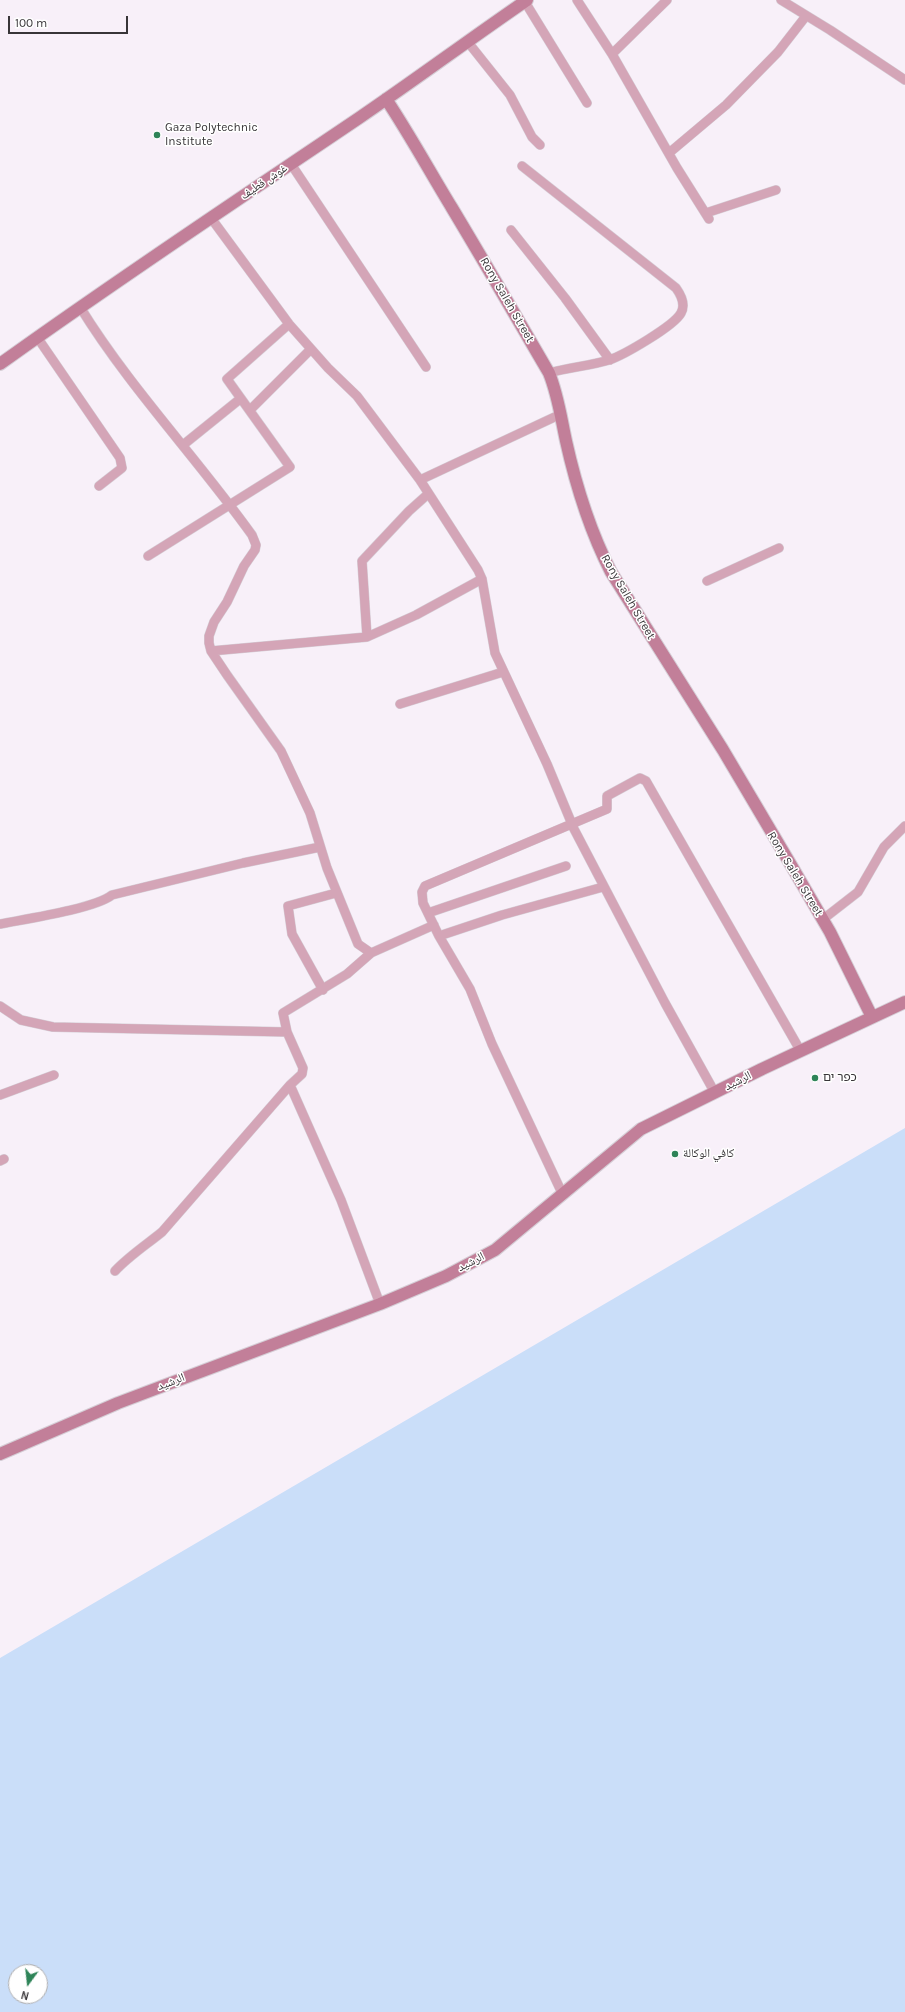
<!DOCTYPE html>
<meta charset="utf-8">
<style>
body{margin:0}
#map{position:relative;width:905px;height:2012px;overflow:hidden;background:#f8f0f9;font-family:Karla,sans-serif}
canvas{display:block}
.north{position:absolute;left:8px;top:1964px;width:40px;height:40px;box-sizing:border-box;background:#fff;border:1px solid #afaeaf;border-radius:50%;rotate:195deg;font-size:11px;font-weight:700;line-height:16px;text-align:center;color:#383538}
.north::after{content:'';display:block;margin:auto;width:14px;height:18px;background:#2e8458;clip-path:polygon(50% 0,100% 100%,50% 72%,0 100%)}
.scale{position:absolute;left:8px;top:16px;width:120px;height:18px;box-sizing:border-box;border:2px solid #383538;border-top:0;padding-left:5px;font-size:12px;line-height:14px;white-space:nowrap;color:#383538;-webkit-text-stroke:3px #fff;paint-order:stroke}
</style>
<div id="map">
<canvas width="905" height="2012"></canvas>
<div class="north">N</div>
<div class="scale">100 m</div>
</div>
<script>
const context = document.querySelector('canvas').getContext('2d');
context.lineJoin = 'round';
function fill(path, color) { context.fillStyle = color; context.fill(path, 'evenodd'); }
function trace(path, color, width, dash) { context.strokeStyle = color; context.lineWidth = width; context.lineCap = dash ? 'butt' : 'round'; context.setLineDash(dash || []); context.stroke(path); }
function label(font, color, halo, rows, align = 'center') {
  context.font = font + ' Karla,"Noto Naskh Arabic","Noto Sans Hebrew",sans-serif'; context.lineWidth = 3; context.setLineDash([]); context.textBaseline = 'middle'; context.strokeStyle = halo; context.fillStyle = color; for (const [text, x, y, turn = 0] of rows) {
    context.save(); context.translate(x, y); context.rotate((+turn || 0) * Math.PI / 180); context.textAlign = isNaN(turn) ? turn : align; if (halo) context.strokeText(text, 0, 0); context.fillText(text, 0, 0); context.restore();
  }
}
const water = new Path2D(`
 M905,1128V2012H0V1658ZM16,1972H40V1996H16Z`);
const street = new Path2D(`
 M577,0L612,54L677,168L709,219
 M781,0L830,30L905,80
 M525,2L587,103
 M467,41L510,95L532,137L540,145
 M612,54L667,0
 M669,153L726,105L778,52L806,16
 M291,164L426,367
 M522,166L676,288C681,295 686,304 681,313C674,326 624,355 609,360C590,366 569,367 549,373
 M706,213L776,190
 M211,218L289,324L328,368L357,396L420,480L478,570L482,579L495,653L547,764L574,829L665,1003L715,1093
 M511,230L565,298L610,360
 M80,307C130,388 197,458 252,535L256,545L255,550L244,566L227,602L214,622L209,636V643L211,651L227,675L281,751L310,813L327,868L358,944L371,953
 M37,337L120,458L122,468L99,486
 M250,410L311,349
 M183,445L240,399
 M420,480L561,414
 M148,556L290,467L227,379L289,324
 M707,581L779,548
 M367,637L362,561L409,511L428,494
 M211,651L367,637L416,615L482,579
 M400,704L503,672
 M428,913L566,866
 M822,920L858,892L884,847L905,826
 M0,924C25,919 94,909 112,895L243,863L320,847
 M439,936L502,915L603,887
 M323,990L292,934L288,906L336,893
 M0,1006L21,1020L53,1027L287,1032
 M290,1085L341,1200L380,1304
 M0,1095L54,1075
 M0,1161L4,1159
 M562,1193L492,1044L470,989L439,936L423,903L422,892L425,886L607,809V796L640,778L646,781L800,1050
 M115,1271C129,1256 146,1245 162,1232L290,1085L302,1074L303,1068L287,1032L283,1013L347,974L371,953L434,925`);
const secondary = new Path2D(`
 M386,99C410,135 430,172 452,208C485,263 517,318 549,373C558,395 561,418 566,441C576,486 590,531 611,572L723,750L791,865L830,932L872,1017
 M0,364C118,279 239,199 359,118C415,80 470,39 527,0
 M0,1454L118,1403L380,1304L446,1276L495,1250L641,1129L762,1069L905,1002`);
const markers = [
 [157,135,4,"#2e8458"],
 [815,1078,4,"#2e8458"],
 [675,1154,4,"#2e8458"]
];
const poiNames = [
 ["Gaza Polytechnic",165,128],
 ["Institute",165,142],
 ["כפר ים",823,1078],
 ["كافي الوكالة",683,1154]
];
const streetNames = [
 ["غوش قطيف",264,182,-34],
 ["Rony Saleh Street",507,300,60],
 ["Rony Saleh Street",628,597,60],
 ["Rony Saleh Street",795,874,59],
 ["الرشيد",738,1081,-27],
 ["الرشيد",471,1262,-27],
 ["الرشيد",171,1382,-21]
];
fill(water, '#cadef9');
trace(street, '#d5ced6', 10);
trace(secondary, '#d5ced6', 14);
trace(street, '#d4a5b7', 9);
trace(secondary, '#c27f99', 12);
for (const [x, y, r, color] of markers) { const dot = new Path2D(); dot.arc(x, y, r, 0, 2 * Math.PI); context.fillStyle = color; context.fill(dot); trace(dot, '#fff', 1.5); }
label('12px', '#383538', '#fff', poiNames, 'left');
label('12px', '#383538', '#fff', streetNames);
</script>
